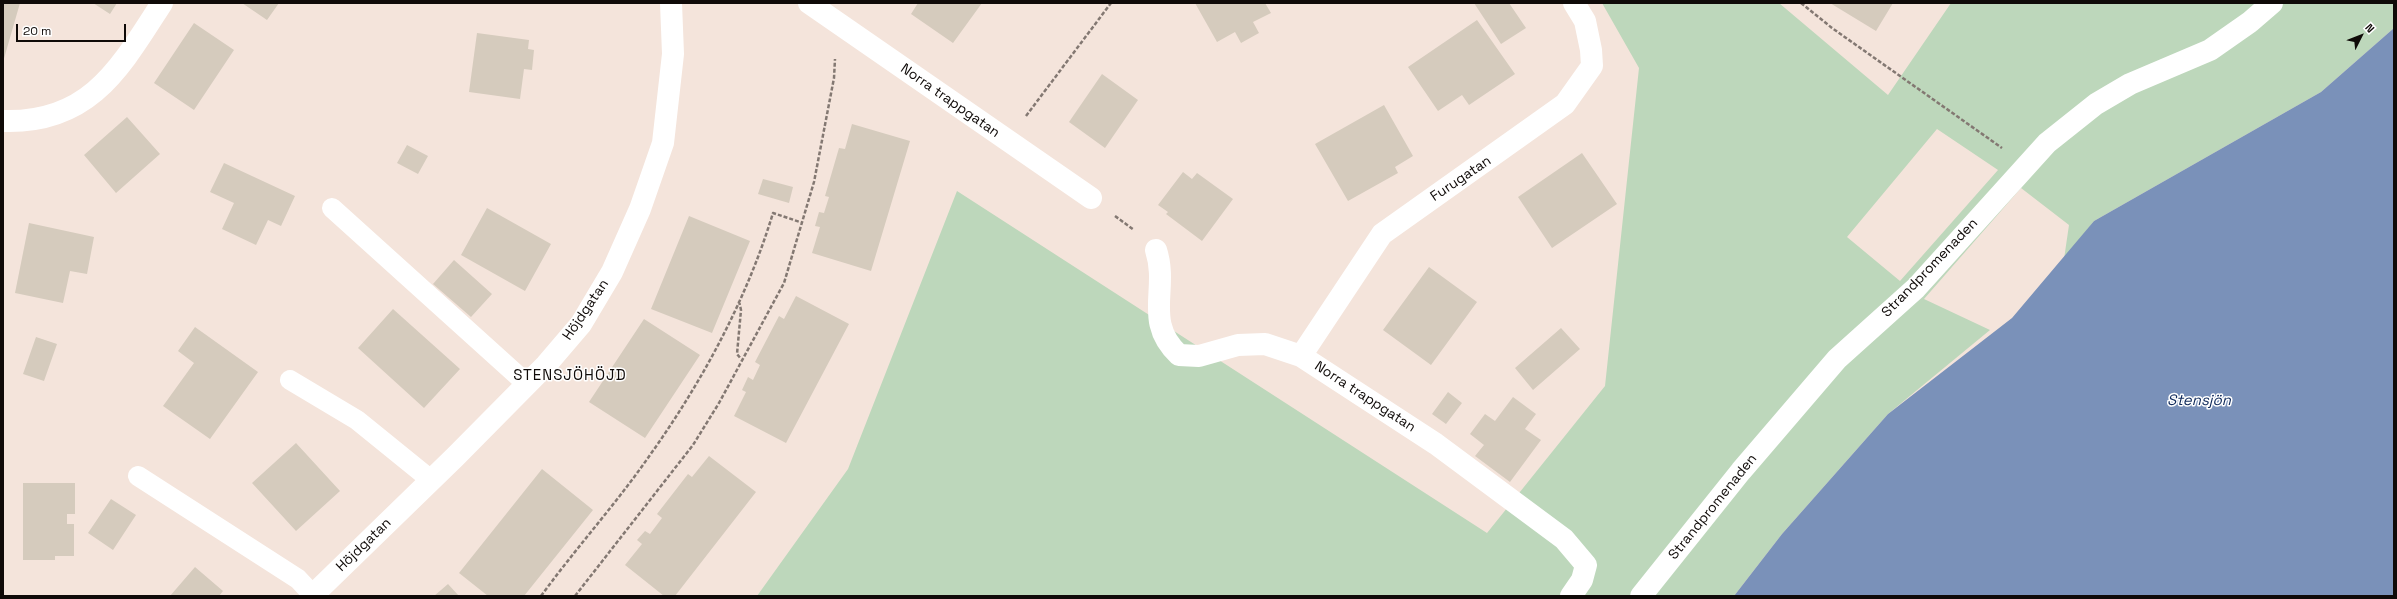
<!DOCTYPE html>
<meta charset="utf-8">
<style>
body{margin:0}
#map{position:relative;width:2397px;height:599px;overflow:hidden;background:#f4e4db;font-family:"Space Grotesk",sans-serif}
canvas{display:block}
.frame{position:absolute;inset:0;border:4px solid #0f0a08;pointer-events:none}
.north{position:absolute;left:2341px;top:16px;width:40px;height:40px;-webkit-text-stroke:3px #fff;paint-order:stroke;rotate:48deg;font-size:11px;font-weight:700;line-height:16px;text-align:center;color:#0f0a08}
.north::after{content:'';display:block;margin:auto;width:14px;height:18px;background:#0f0a08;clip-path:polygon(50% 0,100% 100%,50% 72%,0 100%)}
.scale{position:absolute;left:16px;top:24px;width:110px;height:18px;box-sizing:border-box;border:2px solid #0f0a08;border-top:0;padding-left:5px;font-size:12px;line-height:14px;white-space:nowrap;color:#0f0a08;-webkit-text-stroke:3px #fff;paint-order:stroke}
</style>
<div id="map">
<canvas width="2397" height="599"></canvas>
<div class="frame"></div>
<div class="north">N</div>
<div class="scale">20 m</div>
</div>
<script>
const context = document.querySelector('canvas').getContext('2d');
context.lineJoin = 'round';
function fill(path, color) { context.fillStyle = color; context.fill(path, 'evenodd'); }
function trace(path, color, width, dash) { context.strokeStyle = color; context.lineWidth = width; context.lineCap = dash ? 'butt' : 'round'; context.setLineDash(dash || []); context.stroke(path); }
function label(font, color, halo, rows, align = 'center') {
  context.font = font + ' "Space Grotesk",sans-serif'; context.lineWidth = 3; context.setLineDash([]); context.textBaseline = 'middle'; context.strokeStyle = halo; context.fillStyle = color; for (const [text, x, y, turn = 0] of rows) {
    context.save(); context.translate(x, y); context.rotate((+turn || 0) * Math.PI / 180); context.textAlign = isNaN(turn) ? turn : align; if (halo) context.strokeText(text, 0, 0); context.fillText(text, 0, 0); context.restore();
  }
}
const green = new Path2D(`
 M1602,3H1779L1888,95L1951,3H2394V28L2321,92L2094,221L2064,259L2069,225L2021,188L1924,299L1990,330L1888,414L1782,534L1734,596H757L848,469L957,191L1487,533L1605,386L1639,68ZM1937,129L1998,170L1900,281L1847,237Z`);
const water = new Path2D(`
 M2394,28V596H1734L1782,534L1888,414L2012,318L2094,221L2321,92Z`);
const building = new Path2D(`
 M3,3H20L3,62Z
 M93,3H117L110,14Z
 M242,3H279L267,20Z
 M918,3H982L953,43L911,14Z
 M1195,3H1265L1271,13L1253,22L1259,33L1241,43L1235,32L1217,42Z
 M1474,3H1509L1526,28L1501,44Z
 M1830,3H1893L1876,31Z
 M1477,20L1515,74L1469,105L1462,95L1438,111L1408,67Z
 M194,23L234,50L194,110L154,83Z
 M477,33L529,40L528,49L534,50L532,70L524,69L520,99L469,92Z
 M1102,74L1138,100L1105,148L1069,122Z
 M1384,105L1413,156L1395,167L1398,173L1348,201L1315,144Z
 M127,117L160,154L116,193L84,155Z
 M852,124L910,141L871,271L812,253L820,227L815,226L819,212L824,213L829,197L825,196L839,148L845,149Z
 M407,145L428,156L418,174L397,163Z
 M1582,153L1617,204L1552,248L1518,197Z
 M224,163L295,196L281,226L268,220L256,245L222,229L234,203L210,192Z
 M1183,172L1192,179L1197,173L1233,199L1202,241L1166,214L1168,212L1158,205Z
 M763,179L793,187L789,203L758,194Z
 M487,208L551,244L525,291L461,255Z
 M689,216L750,241L712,333L651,309Z
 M29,223L94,237L87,274L70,271L63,303L15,293Z
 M454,260L492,294L471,317L433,284Z
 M1429,267L1477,302L1431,365L1383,330Z
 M796,296L849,324L786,443L734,416L746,392L742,390L748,377L753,380L760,365L755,362L779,316L784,319Z
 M393,309L460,369L424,408L358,348Z
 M644,319L700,355L645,438L589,402Z
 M195,327L258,372L210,439L163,406L194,363L178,351Z
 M1561,328L1580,349L1533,390L1515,368Z
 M36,337L57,344L44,381L23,374Z
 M1448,392L1462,403L1446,424L1432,414Z
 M1513,397L1536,414L1525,429L1541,440L1510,482L1475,456L1484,445L1470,434L1485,414L1495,421Z
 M296,443L340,491L296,531L252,483Z
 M709,456L756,492L675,596H664L625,565L642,544L637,540L645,531L650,534L662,518L657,514L688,474L692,477Z
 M542,469L593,510L524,596H488L459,573Z
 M23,483H75V514H67V524H74V556H55V560H23Z
 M111,499L136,515L113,550L88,533Z
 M195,567L223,591L219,596H170Z
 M448,584L459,596H434Z`);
const path = new Path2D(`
 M1801,3L1832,28L2002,148
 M1026,116L1111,3
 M1115,216L1134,230
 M739,301L741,310L737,354L741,359
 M541,596C576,548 616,504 650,455C702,382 747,299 773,213L803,223
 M575,596L693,445L719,403L784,283L814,182L834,78L835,59`);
const service = new Path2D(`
 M332,208L527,384
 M290,380L357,420L431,480
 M138,476L298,579L313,595`);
const minor = new Path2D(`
 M809,3L1091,198
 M3,121C90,124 120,68 162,3
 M1156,250C1169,290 1143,321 1179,355L1199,356L1238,345L1265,344L1301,356L1436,444L1564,539L1586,565L1582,580L1571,596
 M1301,356L1382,234L1565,104L1592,66L1591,50L1585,21L1574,3
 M312,596L455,457L546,365L581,324L612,272L640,209L663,143L673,54L671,3
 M1641,596L1741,471L1837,359L1916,288L2047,143L2096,104L2130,84L2210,50L2250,22L2272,3`);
const streetNames = [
 ["Norra trappgatan",950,101,35],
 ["Furugatan",1461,179,-34],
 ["Strandpromenaden",1930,268,-46],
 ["Höjdgatan",586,310,-56],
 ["Norra trappgatan",1365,397,33],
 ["Strandpromenaden",1713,507,-51],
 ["Höjdgatan",364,545,-44]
];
const neighbourhoodNames = [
 ["STENSJÖHÖJD",570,376]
];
const waterNames = [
 ["Stensjön",2199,401]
];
fill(green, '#bdd7bb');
fill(water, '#7a91b9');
fill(building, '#d5cbbd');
trace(path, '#837872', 2.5, [4, 2]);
trace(service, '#fff', 20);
trace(minor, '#fff', 22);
label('14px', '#0f0a08', '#fff', streetNames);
context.letterSpacing = '1px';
label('15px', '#0f0a08', '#fff', neighbourhoodNames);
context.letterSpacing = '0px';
label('italic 15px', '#0d285a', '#fff', waterNames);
</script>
